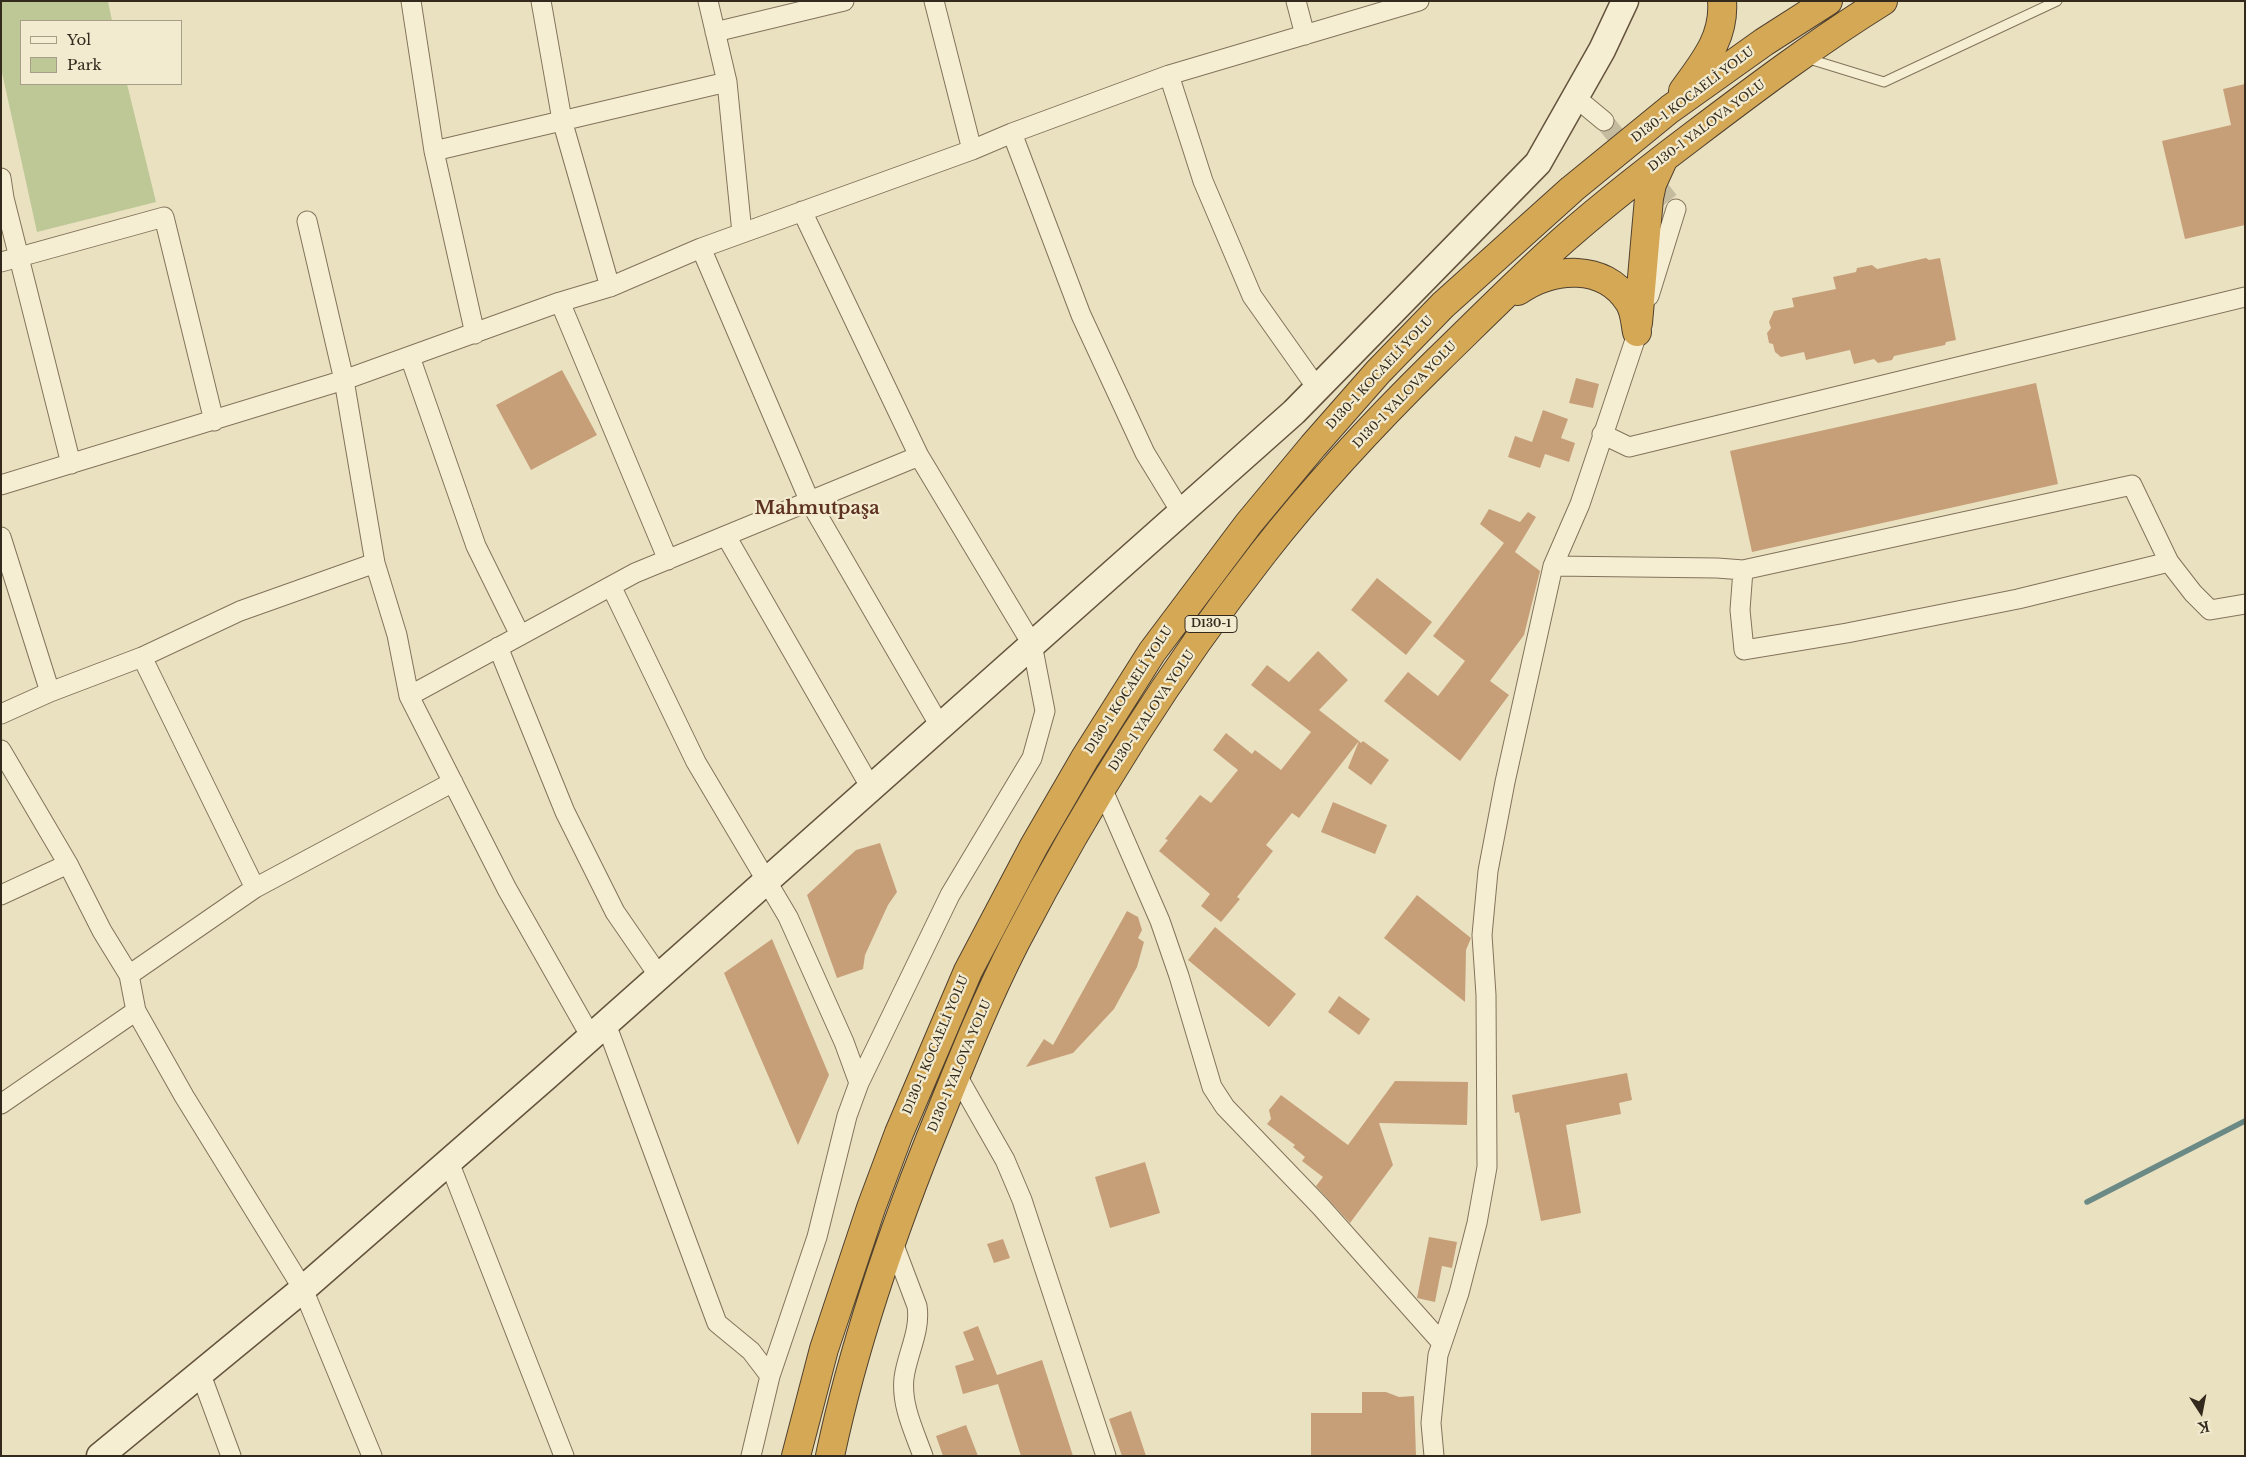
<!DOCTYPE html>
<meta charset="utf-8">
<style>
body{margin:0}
#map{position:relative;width:2246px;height:1457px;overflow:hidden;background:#eae1c1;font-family:"Libre Baskerville",serif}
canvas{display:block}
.frame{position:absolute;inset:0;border:2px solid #332a1d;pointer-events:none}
.legend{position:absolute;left:20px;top:20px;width:162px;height:65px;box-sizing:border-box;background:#f2ebd0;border:1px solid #a69e88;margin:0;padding:6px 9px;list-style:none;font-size:15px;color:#332a1d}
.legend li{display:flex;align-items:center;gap:10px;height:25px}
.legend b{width:25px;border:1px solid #a69e88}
.north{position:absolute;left:2176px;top:1387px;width:50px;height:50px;-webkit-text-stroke:4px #f2ebd0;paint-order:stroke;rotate:169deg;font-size:14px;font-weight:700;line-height:20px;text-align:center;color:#332a1d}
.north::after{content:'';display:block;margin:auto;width:18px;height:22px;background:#332a1d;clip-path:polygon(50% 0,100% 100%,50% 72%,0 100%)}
</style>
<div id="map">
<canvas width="2246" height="1457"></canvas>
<div class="frame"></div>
<ul class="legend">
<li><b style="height:6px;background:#f6eed3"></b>Yol</li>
<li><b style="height:14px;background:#bec796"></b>Park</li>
</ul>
<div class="north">K</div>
</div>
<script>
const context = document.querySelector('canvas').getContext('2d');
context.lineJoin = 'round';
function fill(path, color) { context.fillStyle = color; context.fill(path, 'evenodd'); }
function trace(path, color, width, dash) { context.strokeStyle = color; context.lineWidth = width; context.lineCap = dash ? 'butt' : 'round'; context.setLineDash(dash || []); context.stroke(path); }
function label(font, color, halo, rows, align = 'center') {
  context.font = font + ' "Libre Baskerville",serif'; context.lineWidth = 4.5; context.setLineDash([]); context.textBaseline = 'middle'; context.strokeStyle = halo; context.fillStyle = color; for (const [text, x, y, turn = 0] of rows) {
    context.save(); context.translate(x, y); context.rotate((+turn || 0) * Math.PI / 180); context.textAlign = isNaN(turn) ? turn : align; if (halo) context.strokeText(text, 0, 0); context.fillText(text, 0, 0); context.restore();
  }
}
const green = new Path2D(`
 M1,1H108L112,21H21V84H127L156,202L37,232L1,68Z`);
const stream = new Path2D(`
 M2087,1202L2245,1121`);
const building = new Path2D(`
 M2245,84V225L2185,239L2162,141L2231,125L2223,89Z
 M1926,258L1929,260L1940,258L1956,340L1946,342L1945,345L1894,356L1892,360L1878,363L1874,359L1854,364L1850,350L1806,360L1804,352L1781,357L1775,352L1773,344L1769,343L1767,333L1771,328L1769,322L1774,311L1794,307L1792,298L1836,289L1833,277L1856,272L1857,268L1872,265L1877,269Z
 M562,370L597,435L531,470L496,405Z
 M1576,378L1599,384L1593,408L1569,403Z
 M2036,383L2058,484L1752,552L1730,451Z
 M1543,410L1568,419L1561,438L1575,443L1569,462L1545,454L1540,468L1508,457L1515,436L1532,442Z
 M1489,509L1520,522L1528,512L1536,517L1515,552L1540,571L1524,635L1490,681L1509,695L1460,761L1384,701L1408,672L1438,696L1465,661L1433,636L1504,543L1480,524Z
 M1377,578L1432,622L1406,655L1351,610Z
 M1318,651L1348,680L1319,710L1359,741L1299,818L1292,813L1266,845L1273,851L1237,897L1240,899L1221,922L1201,906L1210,894L1159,851L1168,840L1165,839L1200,795L1211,803L1238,770L1213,750L1226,733L1252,754L1255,750L1281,770L1311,732L1251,685L1267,665L1289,682Z
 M1359,741L1361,743L1363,741L1389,760L1371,785L1348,768Z
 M1333,802L1387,825L1375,854L1321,832Z
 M880,843L897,892L888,905L865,955L863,969L837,978L807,895L856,850Z
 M1417,895L1471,938L1466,950L1465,1002L1384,938Z
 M1127,911L1138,917L1142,930L1138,938L1144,942L1137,967L1114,1009L1073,1053L1026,1067L1044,1039L1053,1045Z
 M1215,927L1296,994L1269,1027L1188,960Z
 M772,939L829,1075L798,1145L724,973Z
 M1339,996L1370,1019L1359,1035L1328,1012Z
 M1627,1073L1632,1100L1619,1103L1621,1114L1566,1125L1581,1213L1541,1221L1519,1112L1515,1113L1512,1095Z
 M1395,1081L1468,1082L1467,1125L1379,1123L1393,1165L1350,1223L1316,1186L1323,1177L1302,1161L1305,1157L1293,1147L1295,1145L1267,1124L1271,1119L1269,1110L1281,1095L1348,1145Z
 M1145,1162L1160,1213L1110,1228L1095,1177Z
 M1429,1237L1457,1242L1452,1268L1442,1266L1435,1302L1417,1298Z
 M1003,1239L1010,1258L994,1263L987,1244Z
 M978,1326L997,1375L1042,1360L1073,1456H1021L998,1384L963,1394L955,1366L974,1360L963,1332Z
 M1362,1392H1386L1399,1397L1414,1396L1416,1456H1311V1413H1362Z
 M1131,1411L1146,1456H1122L1109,1419Z
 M966,1425L978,1456H943L936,1436Z`);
const streetTunnel = new Path2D(`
 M1604,121L1676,209`);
const lane = new Path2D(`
 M1806,58L1884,82L2057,1`);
const street = new Path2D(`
 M411,1L434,151L475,334
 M541,1L562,120L610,287
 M708,1L727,82L742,233
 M934,1L972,150
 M1296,1L1305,35
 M715,32L844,1
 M1169,75L1203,181L1252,296L1317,388
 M1575,97L1604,121
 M1012,133L1081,315L1145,453L1181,512
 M434,151L727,82
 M1,178L4,198L71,464
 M802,211L919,456L1032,644L1045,711L1032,758L950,895L859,1083
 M307,221L344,380L375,563L397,635L409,696L507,889L591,1037
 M701,248L810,502L940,726
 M1,262L164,217L214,421
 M1649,296L1676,209
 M560,302L668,560
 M410,357L476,546L520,635
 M1602,434L1629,447L2245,297
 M1,485L344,380L560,302L610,287L701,248L972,150L1012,133L1169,75L1419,1
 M726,536L871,788
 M1,537L50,692
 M1553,566L1717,568L1743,570L2132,485L2169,562L2193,593L2210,610L2245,604
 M1743,570L1740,610L1744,650L1847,633L2018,599L2169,562
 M611,586L696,762L788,917L844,1042L859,1083L847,1116L817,1237L770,1376L751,1456
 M498,647L565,812L615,912L659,976
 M142,657L255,888
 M409,696L635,573L919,456
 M1,714L50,692L142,657L240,611L375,563
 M1,750L68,864L102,931L129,975L136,1011L184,1096L303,1289L372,1456
 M1102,788L1160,921L1179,976L1212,1087L1225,1107L1321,1207L1442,1343
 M1,895L68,864
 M129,975L255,888L453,782
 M606,1024L717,1323L751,1351L770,1376
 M956,1074L1005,1160L1022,1200L1106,1456
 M1,1104L136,1011
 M449,1162L564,1456
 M892,1240L917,1306C921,1331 907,1354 904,1378C901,1405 914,1431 923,1456
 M200,1372L231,1456
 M1434,1456L1431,1423L1438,1355L1459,1293L1477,1223L1487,1167L1486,995L1482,935L1488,871L1505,782L1553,566L1580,504L1641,322`);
const secondary = new Path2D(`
 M100,1456L303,1289L547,1076L1294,412L1538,163L1602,50L1625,1`);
const highway = new Path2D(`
 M1683,91C1703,63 1725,38 1722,1
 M1518,291C1553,267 1604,263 1629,302C1635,311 1635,323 1637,332
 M1638,323L1649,198L1652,184L1663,160
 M796,1456L824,1349L871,1208L899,1133L968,971L1034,846L1085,758L1152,652L1249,523L1313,446L1378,372L1443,305L1572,189L1670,109L1764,42L1828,1
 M830,1456C855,1338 895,1224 941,1112C964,1055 987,998 1015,943C1085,808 1169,673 1263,553C1316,485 1376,421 1437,361C1475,324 1512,287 1551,251C1596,210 1645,172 1694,135C1756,88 1817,42 1883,1`);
const shields = [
 [1211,624,52]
];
const shieldNames = [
 ["D130-1",1211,624]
];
const streetNames = [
 ["D130-1 KOCAELİ YOLU",1693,95,-37],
 ["D130-1 YALOVA YOLU",1707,126,-37],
 ["D130-1 KOCAELİ YOLU",1380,373,-47],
 ["D130-1 YALOVA YOLU",1405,395,-46],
 ["D130-1 KOCAELİ YOLU",1129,690,-57],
 ["D130-1 YALOVA YOLU",1152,711,-56],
 ["D130-1 KOCAELİ YOLU",936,1045,-67],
 ["D130-1 YALOVA YOLU",960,1066,-67]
];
const districtNames = [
 ["Mahmutpaşa",817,509]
];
fill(green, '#bec796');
trace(stream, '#6b8a85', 5.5);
fill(building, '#c69f79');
trace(streetTunnel, '#c5bca0', 19, [19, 9]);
trace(lane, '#82735a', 11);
trace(street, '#82735a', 21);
trace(secondary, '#64543d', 29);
trace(highway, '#50412e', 30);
trace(lane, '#f6eed3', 9);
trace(street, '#f6eed3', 19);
trace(secondary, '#f6eed3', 26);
trace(highway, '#d5a856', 28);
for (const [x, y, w] of shields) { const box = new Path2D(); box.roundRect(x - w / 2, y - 8.5, w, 17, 4); context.fillStyle = '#f2ebd0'; context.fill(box); trace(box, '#332a1d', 1); }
label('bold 11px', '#332a1d', null, shieldNames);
label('12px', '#332a1d', '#f2ebd0', streetNames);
label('bold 18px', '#5d311f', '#f2ebd0', districtNames);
</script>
